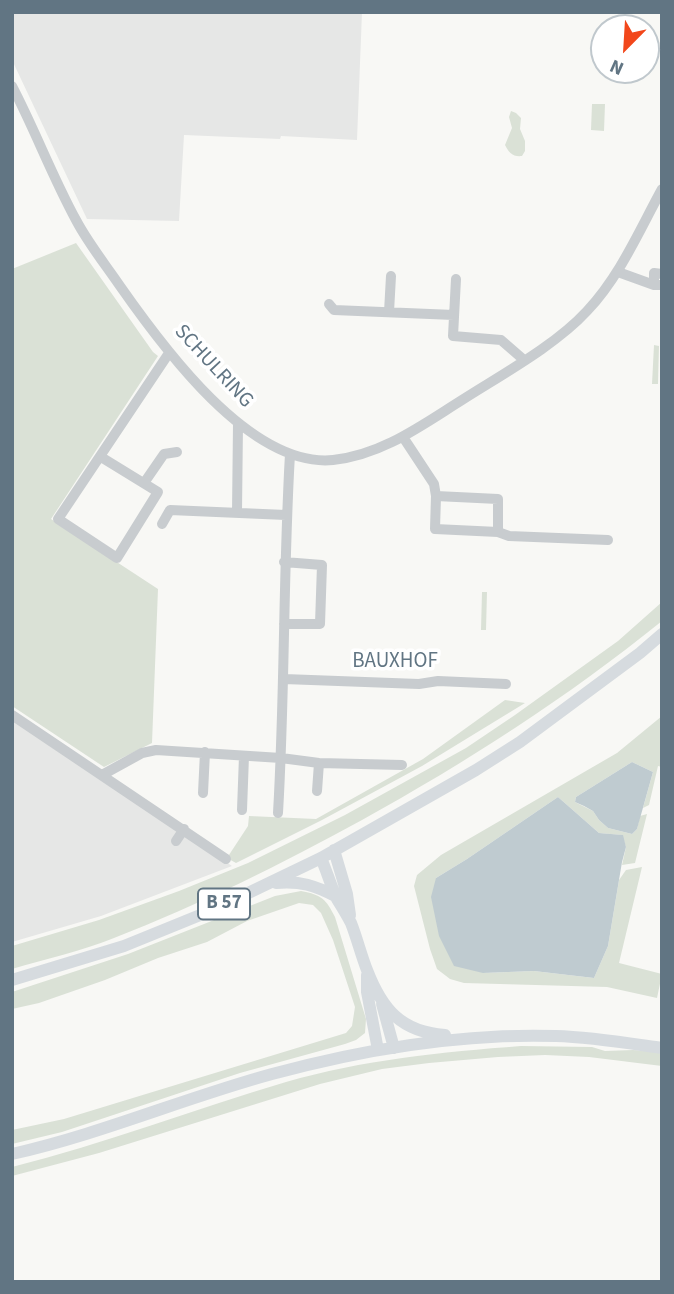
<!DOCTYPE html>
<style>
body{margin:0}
#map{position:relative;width:674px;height:1294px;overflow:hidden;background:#f8f8f5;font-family:"Source Sans 3",sans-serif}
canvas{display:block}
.frame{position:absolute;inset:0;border:14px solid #617583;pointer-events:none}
.north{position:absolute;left:590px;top:14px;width:70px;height:70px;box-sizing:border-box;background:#fff;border:2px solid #c0c8cd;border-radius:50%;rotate:204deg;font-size:19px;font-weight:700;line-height:28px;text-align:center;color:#617583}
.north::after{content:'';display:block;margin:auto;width:24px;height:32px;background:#f2471b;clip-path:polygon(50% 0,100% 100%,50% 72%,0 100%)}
</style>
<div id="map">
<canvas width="674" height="1294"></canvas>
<div class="frame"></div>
<div class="north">N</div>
</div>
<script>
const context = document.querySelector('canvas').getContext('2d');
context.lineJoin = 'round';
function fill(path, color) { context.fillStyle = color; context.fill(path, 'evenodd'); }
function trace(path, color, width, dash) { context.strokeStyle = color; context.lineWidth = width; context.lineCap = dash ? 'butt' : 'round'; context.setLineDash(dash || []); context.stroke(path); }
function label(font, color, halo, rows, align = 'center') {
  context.font = font + ' "Source Sans 3",sans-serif'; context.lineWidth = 7; context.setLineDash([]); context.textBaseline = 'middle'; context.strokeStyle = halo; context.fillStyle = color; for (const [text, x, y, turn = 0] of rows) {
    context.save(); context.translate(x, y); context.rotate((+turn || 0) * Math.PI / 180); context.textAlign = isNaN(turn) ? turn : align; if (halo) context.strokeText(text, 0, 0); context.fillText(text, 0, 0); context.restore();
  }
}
const built = new Path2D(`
 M12,12H362L357,140L281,136L280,139L184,135L179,221L87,219L12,60Z
 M12,718L56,747L232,866L101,916L12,942Z`);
const green = new Path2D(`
 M592,104H605L604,131L591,130Z
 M511,111L516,113L521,118L520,129L525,141V151L522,156C513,157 509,153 505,145L512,128L509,117Z
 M76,243L153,352L158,356L51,519L158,589L152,743L104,767L12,706V269Z
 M654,345L659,346L658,384H652Z
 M482,592H487L486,630H481Z
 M662,602V621C568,697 467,762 362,820C282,864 199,905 114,938C81,951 46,959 12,969V946L99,920L179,891L248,863L345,815L466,748L515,715L618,641Z
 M505,700L525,703L422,766L322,820L236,863L227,858L248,826L249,816L316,819L423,759Z
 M662,716V767L658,766L649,805L643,808L653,772L632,762L576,797L575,802L593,811L599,820L608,828L632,834L637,829L640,816L647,814L635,863L622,865L626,847L622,835L599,833L558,797L467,859L436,878L483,973L534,971L594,978L608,946L619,880L626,870L642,867L619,963L662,974L657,998L607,987L464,983L450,979L437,969L430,949L414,886L417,875L441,855L617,753Z
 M301,891C322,895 326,899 335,917L366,1019L365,1033L356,1040L345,1044L240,1073L62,1132L12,1144V1130L64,1119L346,1033L352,1026L355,1007L333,940L321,913L313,905L299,903L247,921L207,942L158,958L105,980L39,1003L12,1009V992L128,954L275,896Z
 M521,1046L592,1047L605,1051L633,1050L662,1052V1066L589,1057L545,1055L498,1057L429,1063L382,1069L320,1084L99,1153L12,1176V1167C105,1144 194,1109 286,1082C362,1060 442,1052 521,1046Z`);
const water = new Path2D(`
 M632,762L653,772L637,829L632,834L608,828L599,820L593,811L584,806L575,802L576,797Z
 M558,797L599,833L623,835L626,847L622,862L608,946L594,978L534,971L483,973L454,966L439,936L431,897L436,878L467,859Z`);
const minor = new Path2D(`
 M12,86C35,130 52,176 76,220C88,243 105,264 120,286C162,346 250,468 333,460C382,455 422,425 462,400C501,375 556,345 587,311C620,276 639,231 662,189
 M618,272L654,285H662
 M456,279L453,336L501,340L524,360
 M654,285V273L662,274
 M329,304L334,310L454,315
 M389,312L391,276
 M403,437L434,484L436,496L435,529L498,532L509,536L608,540
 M101,457L158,492L117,558L58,519L169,353
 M144,483L164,454L177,452
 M436,496L498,499V532
 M237,512L238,424
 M162,524L170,510L286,515
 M284,624H320L322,565L284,562
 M284,679L419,684L438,681L506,684
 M12,715L226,859
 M102,775L142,753L156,750L281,758L319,763L402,765
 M317,791L319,763
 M203,793L205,752
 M242,810L244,756
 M278,813C285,694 283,574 290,454
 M176,841L184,829`);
const major = new Path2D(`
 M334,850L347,894L350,915
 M321,858C327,872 331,886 337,899C342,907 347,915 351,923C357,938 361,955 367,970C382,1009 401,1032 445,1035
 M276,883C301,881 314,885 337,897
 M367,975V992L378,1050
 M12,980L124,946L215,909L321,858L476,770L520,742L640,653L662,634
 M382,1004L394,1048
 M12,1154C101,1134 184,1098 272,1074C364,1049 460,1033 556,1036C591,1037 627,1043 662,1048`);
const shields = [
 [224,904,52]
];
const shieldNames = [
 ["B 57",224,904]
];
const streetNames = [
 ["SCHULRING",213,367,47],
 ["BAUXHOF",395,662]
];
fill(built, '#e6e7e6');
fill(green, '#dae1d6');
fill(water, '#bfcbd0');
trace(minor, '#c8cccf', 10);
trace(major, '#d6dbdf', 12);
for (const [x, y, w] of shields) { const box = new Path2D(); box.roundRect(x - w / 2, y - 15.5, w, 31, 5); context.fillStyle = '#fff'; context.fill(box); trace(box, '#617583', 2); }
label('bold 19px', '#617583', null, shieldNames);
label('21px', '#617583', '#fff', streetNames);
</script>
